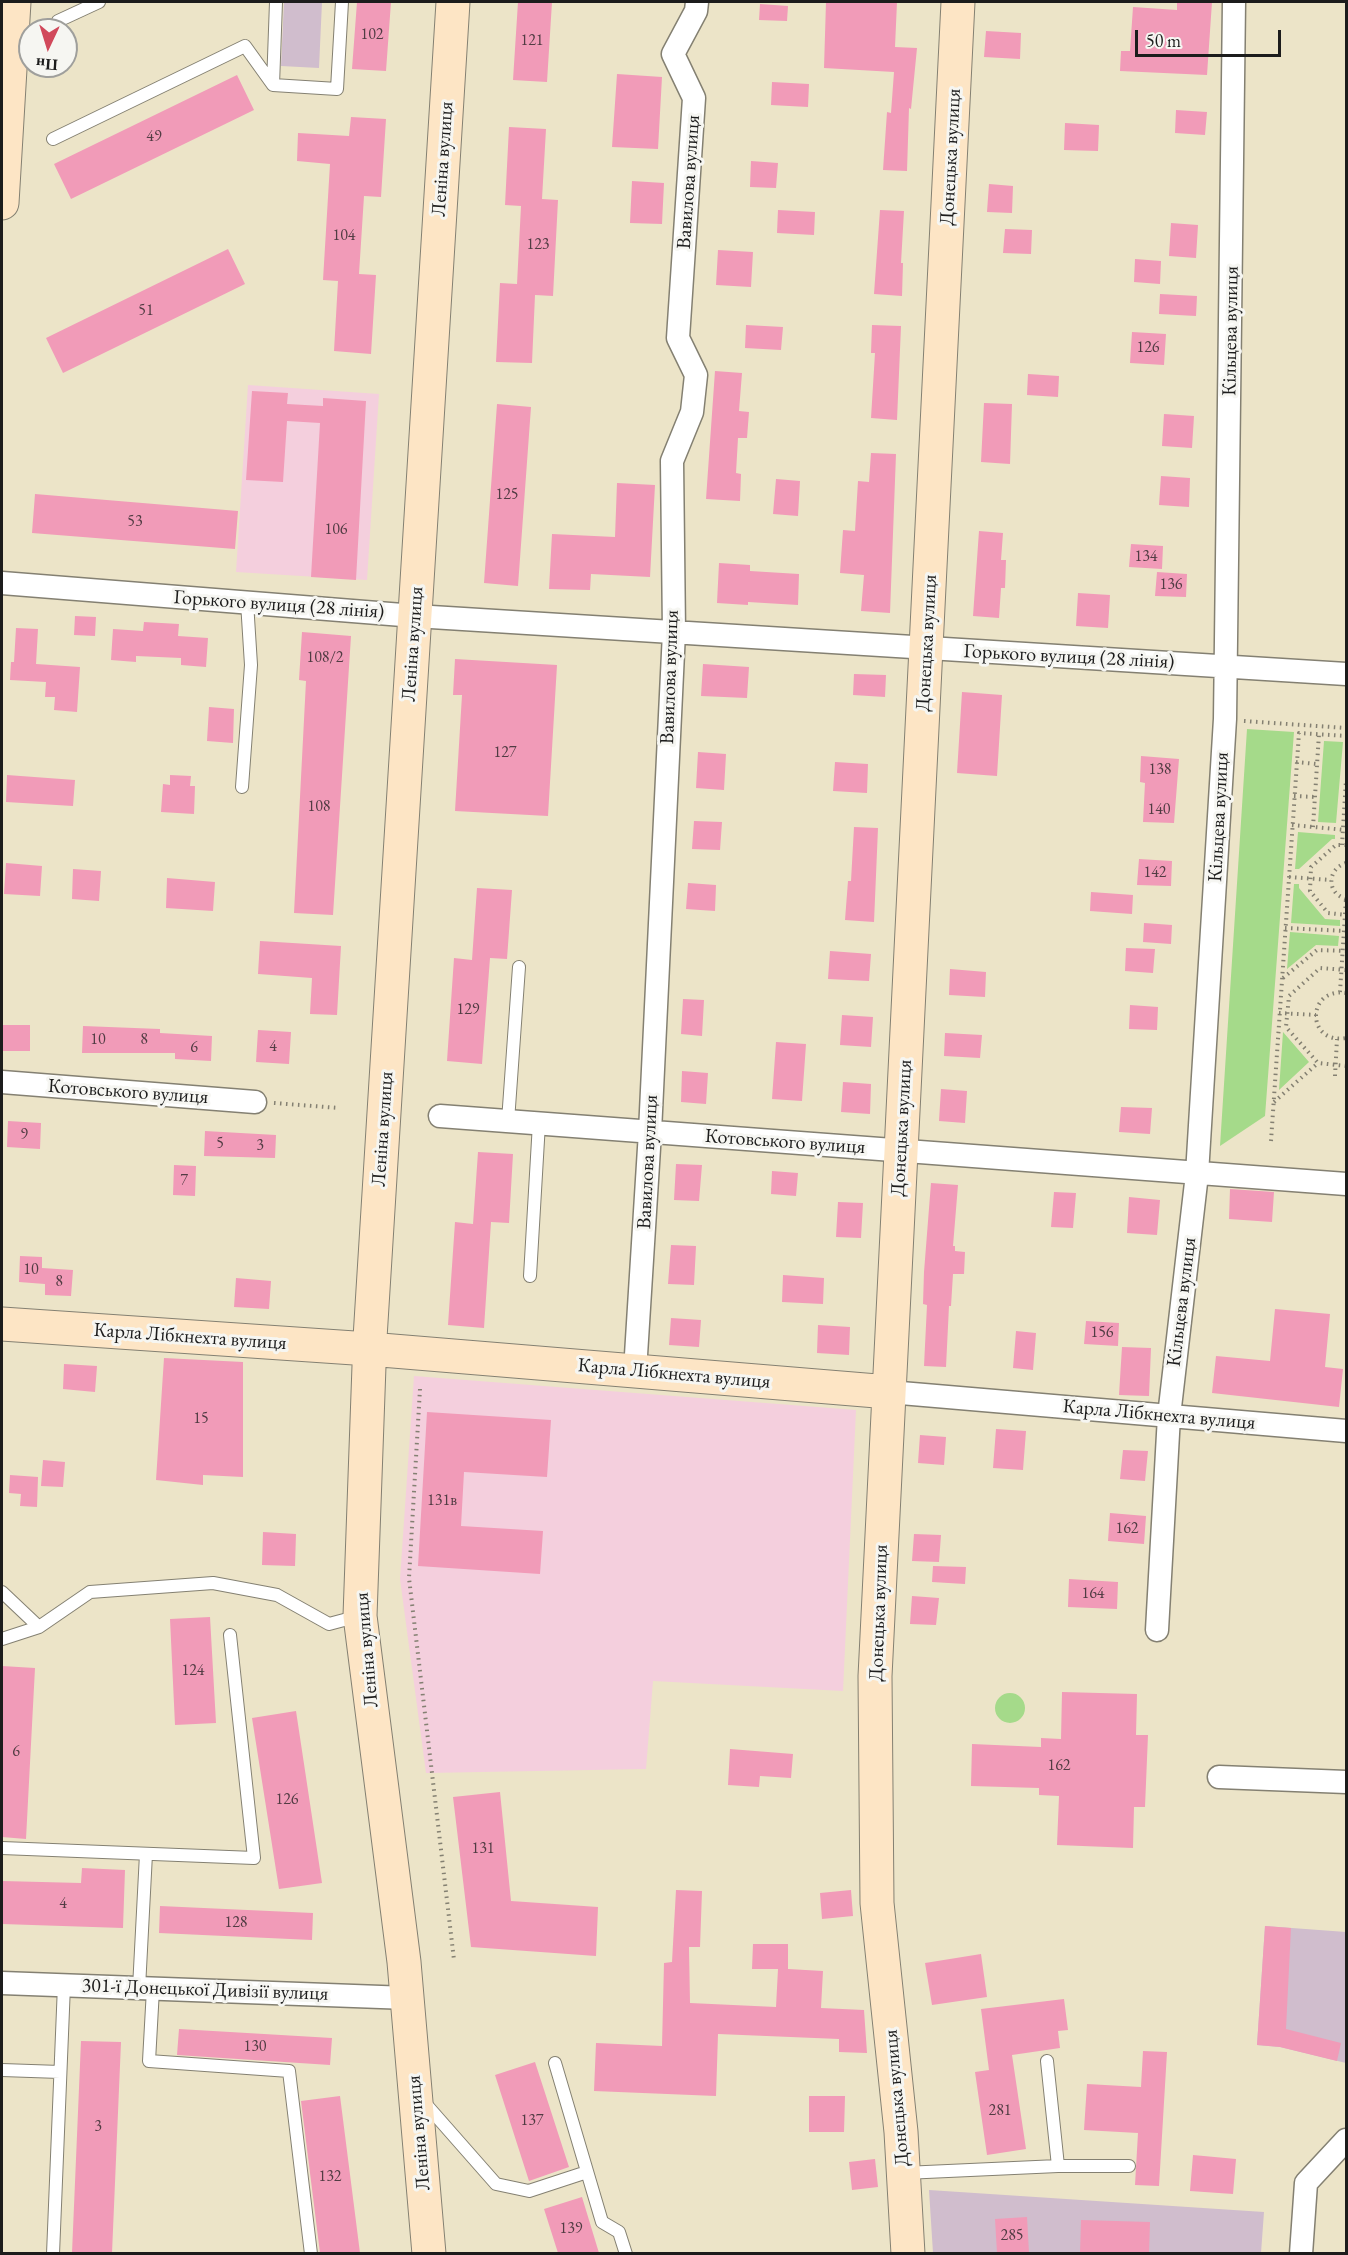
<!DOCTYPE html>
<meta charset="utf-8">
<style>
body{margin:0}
#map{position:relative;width:1348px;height:2255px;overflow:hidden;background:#ece4c8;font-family:"EB Garamond",serif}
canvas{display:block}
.frame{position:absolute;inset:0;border:3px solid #1c1c1c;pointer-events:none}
.north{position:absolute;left:18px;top:18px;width:60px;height:60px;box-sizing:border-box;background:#f6f6f2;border:2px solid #9f9f9c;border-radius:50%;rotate:184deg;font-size:16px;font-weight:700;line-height:24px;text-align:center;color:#1c1c1c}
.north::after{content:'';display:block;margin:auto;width:21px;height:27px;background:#d1495b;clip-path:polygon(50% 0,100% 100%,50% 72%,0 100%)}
.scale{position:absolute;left:1135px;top:30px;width:146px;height:27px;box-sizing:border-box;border:3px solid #1c1c1c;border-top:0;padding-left:8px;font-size:18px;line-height:21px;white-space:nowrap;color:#1c1c1c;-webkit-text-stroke:4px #f6f6f2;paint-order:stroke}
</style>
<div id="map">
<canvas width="1348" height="2255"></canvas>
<div class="frame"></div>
<div class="north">Пн</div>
<div class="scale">50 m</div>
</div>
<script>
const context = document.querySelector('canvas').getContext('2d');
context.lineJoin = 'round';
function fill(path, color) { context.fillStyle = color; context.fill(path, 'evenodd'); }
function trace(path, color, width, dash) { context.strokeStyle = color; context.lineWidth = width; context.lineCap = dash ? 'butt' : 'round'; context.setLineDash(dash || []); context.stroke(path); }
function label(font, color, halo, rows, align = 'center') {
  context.font = font + ' "EB Garamond",serif'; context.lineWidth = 6; context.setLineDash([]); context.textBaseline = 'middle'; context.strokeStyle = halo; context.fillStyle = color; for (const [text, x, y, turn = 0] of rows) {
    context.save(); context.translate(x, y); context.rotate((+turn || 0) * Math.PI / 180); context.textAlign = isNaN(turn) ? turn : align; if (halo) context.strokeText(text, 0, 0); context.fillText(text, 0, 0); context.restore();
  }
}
const built = new Path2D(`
 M248,385L379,394L367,580L236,572Z
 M414,1376L856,1410L843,1691L653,1681L646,1769L426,1773L400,1579Z`);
const industrial = new Path2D(`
 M284,2H322L319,68L281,66Z
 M1265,1926L1346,1932V2063L1280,2047L1257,2045Z
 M929,2190L1264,2212L1261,2253H933Z`);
const green = new Path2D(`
 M1247,729L1294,732L1265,1116L1220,1146Z
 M1324,741L1343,742L1336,823L1318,822Z
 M1298,832L1335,835V839H1332L1299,869H1295Z
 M1294,884H1299V888L1325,919L1340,920V926L1291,923Z
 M1290,932L1339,936L1338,946L1316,945L1287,969Z
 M1283,1032L1309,1062L1279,1090Z
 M995 1708a15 15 0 1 1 30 0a15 15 0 1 1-30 0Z`);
const building = new Path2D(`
 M357,2H391L386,71L352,69Z
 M518,2H552L547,82L513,80Z
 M826,2H897L895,47L917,48L911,109L909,108L907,171L883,170L887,112L891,113L894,72L824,68Z
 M1177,2H1212L1207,75L1120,71L1121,51H1130L1133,7L1177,10Z
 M760,4L788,6L787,21L759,20Z
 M986,31L1021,33L1020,59L984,57Z
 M617,74L662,77L658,149L612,147Z
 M237,75L254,110L71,199L54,164Z
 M772,82L809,84L808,107L771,105Z
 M1176,110L1207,112L1205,135L1175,133Z
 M351,117L386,119L381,197L364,196L359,274L376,275L371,354L334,351L338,281L323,280L330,164L297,161L298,133L349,136Z
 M1065,123L1099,125L1098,151L1064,150Z
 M509,127L546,129L542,199L558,200L553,296L535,295L532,363L496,362L500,283L517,284L521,206L505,205Z
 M751,161L778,163L776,188L750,187Z
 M632,181L664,183L662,224L630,223Z
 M989,184L1013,186L1012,213L987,212Z
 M778,210L815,212L814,235L777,233Z
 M880,210L904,211L901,263H903L902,296L874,294Z
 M1171,223L1198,225L1196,258L1169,256Z
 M1005,229L1032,230L1031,254L1003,253Z
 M228,249L245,284L63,373L46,338Z
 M718,250L753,252L751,287L716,285Z
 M1135,259L1161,261L1160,284L1134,282Z
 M1160,294L1197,296L1196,316L1159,314Z
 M746,325L783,327L781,350L745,348Z
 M872,325L901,326L897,420L871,418L875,353H871Z
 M1132,332L1166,334L1164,365L1130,363Z
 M715,371L742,373L739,411L749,412L747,438H738L736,473L741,474L740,501L706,499Z
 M1028,374L1059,376L1058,397L1027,395Z
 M252,391L288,393L287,404L323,406V398L366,401L356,580L311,577L320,423L287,421L283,482L246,480Z
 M984,403L1012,404L1010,464L981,462Z
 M497,404L531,407L518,586L484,583Z
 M1164,414L1194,416L1192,448L1162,446Z
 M871,453L896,454L890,613L861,611L864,575L840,573L843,530L855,531L858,481L869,482Z
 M1161,476L1190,478L1189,507L1159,505Z
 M776,479L800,481L798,516L773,514Z
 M617,483L655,485L650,577L591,574L590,590L549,589L552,534L615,537Z
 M35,494L238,511L235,549L32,533Z
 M979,531L1003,533L1001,560H1006L1005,588H1001L999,618L973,616Z
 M1131,544L1163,546L1162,569L1129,567Z
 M719,563L750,565V571L799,574L798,605L748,602V605L717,603Z
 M1157,572L1187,574L1186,597L1155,596Z
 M1078,593L1110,595L1108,628L1076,626Z
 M75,616L96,617L95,636L74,635Z
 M144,622L179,624L178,636L208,638L206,667L181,665V658L136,656V662L111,660L113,629L143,631Z
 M16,628L38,629L36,664L80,667L77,712L54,710L55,697H45L46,682L10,680L11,662H14Z
 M302,632L351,636L333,915L294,913L306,681L299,680Z
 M455,659L557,665L548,816L455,811L462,695H453Z
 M703,664L749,667L747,698L701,696Z
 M854,674L886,675L885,697L853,695Z
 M962,692L1002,695L997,776L957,773Z
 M209,707L234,709L233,743L207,741Z
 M698,752L726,754L724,790L696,788Z
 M1141,756L1179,759L1174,823L1143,822L1145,783L1140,782Z
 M835,762L868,764L867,793L833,791Z
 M7,775L75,780L73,806L6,802Z
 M170,775L191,776L190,786H195L194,814L161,812L163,784L170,785Z
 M694,821L722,822L720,850L692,849Z
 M854,827L878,828L874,922L845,920L848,881H851Z
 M1139,859L1172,861L1171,886L1137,885Z
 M6,863L42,866L40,896L4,894Z
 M73,869L101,871L99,901L72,899Z
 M167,878L215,882L213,911L166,908Z
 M688,883L716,885L715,911L686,909Z
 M477,888L512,890L507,959L490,958L482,1064L447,1061L454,958L472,960Z
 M1091,892L1133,895L1132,914L1090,911Z
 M1144,923L1172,925L1171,944L1143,942Z
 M260,941L341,946L337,1015L310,1014L312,978L258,974Z
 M1126,948L1155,949L1153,973L1125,971Z
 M830,951L871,954L869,981L828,979Z
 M950,969L986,972L985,997L949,995Z
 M683,999L704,1000L702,1036L681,1034Z
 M1130,1005L1158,1007L1157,1030L1129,1029Z
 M842,1015L873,1017L871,1047L840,1045Z
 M2,1025H30V1051H2Z
 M83,1026L160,1029V1033L212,1036L211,1061L175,1059V1053H82Z
 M258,1030L291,1032L289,1064L256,1062Z
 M945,1033L982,1035L980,1058L944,1056Z
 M776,1042L806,1044L802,1101L772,1099Z
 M682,1071L708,1073L706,1104L681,1102Z
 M843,1082L871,1084L870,1114L841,1112Z
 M941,1089L967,1091L965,1123L939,1121Z
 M1121,1107L1152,1108L1150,1134L1119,1132Z
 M8,1121L41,1123L40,1149L7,1147Z
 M205,1131L276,1135L275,1158L204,1156Z
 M478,1152L513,1154L509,1223L491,1222L484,1328L448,1325L455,1222L473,1224Z
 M676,1164L702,1165L699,1201L674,1200Z
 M174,1165L196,1166L195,1196L173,1195Z
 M772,1171L798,1173L796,1196L771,1194Z
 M931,1183L958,1185L953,1246H955V1251L965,1252L964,1274H953L951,1306H949L946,1367L924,1366L927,1305L923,1304L924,1272Z
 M1230,1189L1274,1192L1272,1222L1229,1219Z
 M1054,1192L1076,1193L1073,1228L1051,1227Z
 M1129,1197L1160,1200L1157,1235L1127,1233Z
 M838,1202L863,1203L861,1238L836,1237Z
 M671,1245L696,1246L694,1285L668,1284Z
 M20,1256L42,1257V1268L73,1270L71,1296L45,1295V1284L19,1282Z
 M783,1275L824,1278L823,1304L782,1302Z
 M236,1278L271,1281L269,1309L234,1307Z
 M1275,1309L1330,1314L1325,1367L1343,1369L1339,1407L1212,1393L1216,1356L1270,1361Z
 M671,1318L701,1320L699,1347L669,1345Z
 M1086,1321L1119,1323L1118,1346L1084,1344Z
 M818,1325L850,1327L849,1355L817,1353Z
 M1016,1331L1036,1333L1033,1370L1013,1368Z
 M1122,1347L1151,1348L1149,1396L1119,1395Z
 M164,1358L243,1362V1477L203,1475V1485L156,1480Z
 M64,1364L97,1366L95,1392L63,1389Z
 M427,1412L551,1420L547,1477L464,1472L461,1526L543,1531L540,1574L418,1566Z
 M996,1429L1026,1431L1023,1470L993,1468Z
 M920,1435L946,1437L944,1465L918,1463Z
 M1123,1450L1148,1451L1145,1481L1120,1479Z
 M43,1460L65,1462L63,1487L41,1486Z
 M10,1475L38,1477L37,1507L20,1506L21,1494L9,1493Z
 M1110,1513L1146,1516L1144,1544L1108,1541Z
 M263,1532L296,1534L295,1566L262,1565Z
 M914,1534L941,1535L939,1562L912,1561Z
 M933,1566L966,1567L965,1584L932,1582Z
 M1069,1579L1118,1582L1117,1609L1068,1607Z
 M912,1596L939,1598L936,1625L910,1624Z
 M210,1617L216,1723L175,1725L170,1619Z
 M2,1666L35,1668L26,1839L2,1837Z
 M1062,1692L1137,1694L1136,1735H1148L1145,1807H1134L1133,1848L1057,1845L1059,1796L1039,1795V1788L971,1786L972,1744L1041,1747V1738L1061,1739Z
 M296,1711L322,1883L279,1889L252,1718Z
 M730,1749L793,1754L791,1778L760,1776L759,1787L728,1785Z
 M500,1792L511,1901L598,1907L596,1956L471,1947L453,1797Z
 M82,1868L125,1870L123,1928L2,1924V1881L81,1883Z
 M676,1890L702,1891L700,1947H689L690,2003L776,2007L778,1969H752L753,1944H788V1969L823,1971L821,2008L864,2010L867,2053L839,2052V2039L718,2034L716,2096L594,2091L596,2043L662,2046L664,1963L672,1962Z
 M851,1890L853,1916L822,1919L820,1893Z
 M160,1906L313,1913L312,1940L159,1933Z
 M1265,1926L1291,1928L1286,2029L1341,2043L1337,2061L1280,2047L1257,2045Z
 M981,1954L987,1997L932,2005L925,1963Z
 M1064,1999L1068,2030L1058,2031L1060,2048L1012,2055L1026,2149L987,2155L975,2072L989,2070L981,2009Z
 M179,2029L332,2038L330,2065L177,2055Z
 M81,2041L121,2042L112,2253H72Z
 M1143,2051L1167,2052L1159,2186L1135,2185L1138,2133L1084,2130L1087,2084L1141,2087Z
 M535,2062L569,2167L529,2181L495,2075Z
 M340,2096L360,2253H320L301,2101Z
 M809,2096H845L844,2132H809Z
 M1193,2155L1236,2159L1233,2194L1190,2191Z
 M875,2159L878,2187L852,2190L849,2162Z
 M582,2197L599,2253H558L544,2209Z
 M1027,2217L1029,2253H997L995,2219Z
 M1081,2220L1150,2222L1149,2253H1080Z`);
const path = new Path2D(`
 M1244,721L1346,728
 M1296,762L1317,764
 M1294,796L1315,797
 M1292,825L1346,830
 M1313,827L1319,734
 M1342,845L1346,780
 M1346,845H1336L1311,867L1310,891L1328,913L1346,915
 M1346,863C1327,869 1326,893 1346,899
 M1289,877L1331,880
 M1285,928L1346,931
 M1346,970L1320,968L1289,996L1286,1027L1318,1063L1346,1066
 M1283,978L1317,950L1346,951
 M1340,992L1346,899
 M1346,993C1306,987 1306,1045 1346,1038
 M1279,1013L1316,1015
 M1335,1076L1337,1039
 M1274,1102L1318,1063
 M274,1103L339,1108
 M1271,1141L1299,733L1346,736
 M420,1389L409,1578L454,1960`);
const lane = new Path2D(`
 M58,21L99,2
 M273,85L276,2
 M53,139L245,46L273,85L337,89L342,2
 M242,787L251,665L247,602
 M508,1121L519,967
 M530,1276L539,1123
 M2,1592L39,1627
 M2,1639L39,1627L90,1592L213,1583L277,1595L329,1624L359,1616
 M2,1848L254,1858L230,1635
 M139,1988L146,1854
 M153,1989L149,2061L289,2071L311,2254
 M555,2063L602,2222L619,2232L626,2254
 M2,2070L60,2072
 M423,2101L496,2184L529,2191L587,2172
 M1058,2166H1129
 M904,2173L1058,2166L1047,2061
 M53,2254L64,1985`);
const street = new Path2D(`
 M2,583L415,616L1346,674
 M2,1082L255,1102
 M440,1116L1346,1184
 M635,1371L650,1132L674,632L672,461L692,412L696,375L678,338L694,98L673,54L696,11L697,2
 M889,1392L1346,1431
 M1157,1630L1169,1416L1197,1174L1225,719L1234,2
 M1219,1777L1346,1782
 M2,1983L408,1998
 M1301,2254L1306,2183L1346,2140`);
const secondary = new Path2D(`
 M2,203L14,2
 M2,1324L369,1349L889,1392
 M429,2254L404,1962L360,1616L370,1338L453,2
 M908,2254L901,2132L877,1903L875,1676L958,2`);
const numberNames = [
 ["102",372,35],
 ["121",532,41],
 ["49",154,137],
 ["104",344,236],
 ["123",538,245],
 ["51",146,311],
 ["126",1148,348],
 ["125",507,495],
 ["53",135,522],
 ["106",336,530],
 ["134",1146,557],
 ["136",1171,585],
 ["108/2",325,658],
 ["127",505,753],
 ["138",1160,770],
 ["108",319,807],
 ["140",1159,810],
 ["142",1155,873],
 ["129",468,1010],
 ["10",98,1040],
 ["8",144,1040],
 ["4",273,1047],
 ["6",194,1048],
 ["9",24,1135],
 ["5",220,1144],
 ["3",260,1146],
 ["7",184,1181],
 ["10",31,1270],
 ["8",59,1282],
 ["156",1102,1333],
 ["15",201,1419],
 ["131в",442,1501],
 ["162",1127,1529],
 ["164",1093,1594],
 ["124",193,1671],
 ["6",16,1752],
 ["162",1059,1766],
 ["126",287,1800],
 ["131",483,1849],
 ["4",63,1904],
 ["128",236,1923],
 ["130",255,2047],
 ["281",1000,2111],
 ["137",532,2121],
 ["3",98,2127],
 ["132",330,2177],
 ["139",571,2229],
 ["285",1012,2236]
];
const streetNames = [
 ["Донецька вулиця",951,157,-87],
 ["Леніна вулиця",443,159,-86],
 ["Вавилова вулиця",689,182,-86],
 ["Кільцева вулиця",1231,331,-89],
 ["Горького вулиця (28 лiнiя)",279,605,4],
 ["Донецька вулиця",927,643,-87],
 ["Леніна вулиця",413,644,-86],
 ["Горького вулиця (28 лiнiя)",1069,657,3],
 ["Вавилова вулиця",670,677,-88],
 ["Кільцева вулиця",1219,817,-87],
 ["Котовського вулиця",128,1092,4],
 ["Донецька вулиця",902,1128,-87],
 ["Леніна вулиця",383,1129,-86],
 ["Котовського вулиця",785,1142,4],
 ["Вавилова вулиця",648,1162,-87],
 ["Кільцева вулиця",1182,1302,-83],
 ["Карла Лібкнехта вулиця",190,1337,4],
 ["Карла Лібкнехта вулиця",674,1374,5],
 ["Карла Лібкнехта вулиця",1159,1415,5],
 ["Донецька вулиця",879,1613,-88],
 ["Леніна вулиця",367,1650,-95],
 ["301-ї Донецької Дивізії вулиця",205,1990,2],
 ["Донецька вулиця",897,2098,-95],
 ["Леніна вулиця",419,2133,-95]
];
fill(built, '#f4cfdd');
fill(industrial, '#d0bdcd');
fill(green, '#a5da8a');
fill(building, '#f19bb8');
trace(lane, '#848072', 14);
trace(street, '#848072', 25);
trace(secondary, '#848072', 35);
trace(path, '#848072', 4, [1.5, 4.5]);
trace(lane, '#fff', 12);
trace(street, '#fff', 22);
trace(secondary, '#fde5c5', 33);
label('16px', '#513c43', null, numberNames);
label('20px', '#1c1c1c', '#f6f6f2', streetNames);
</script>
